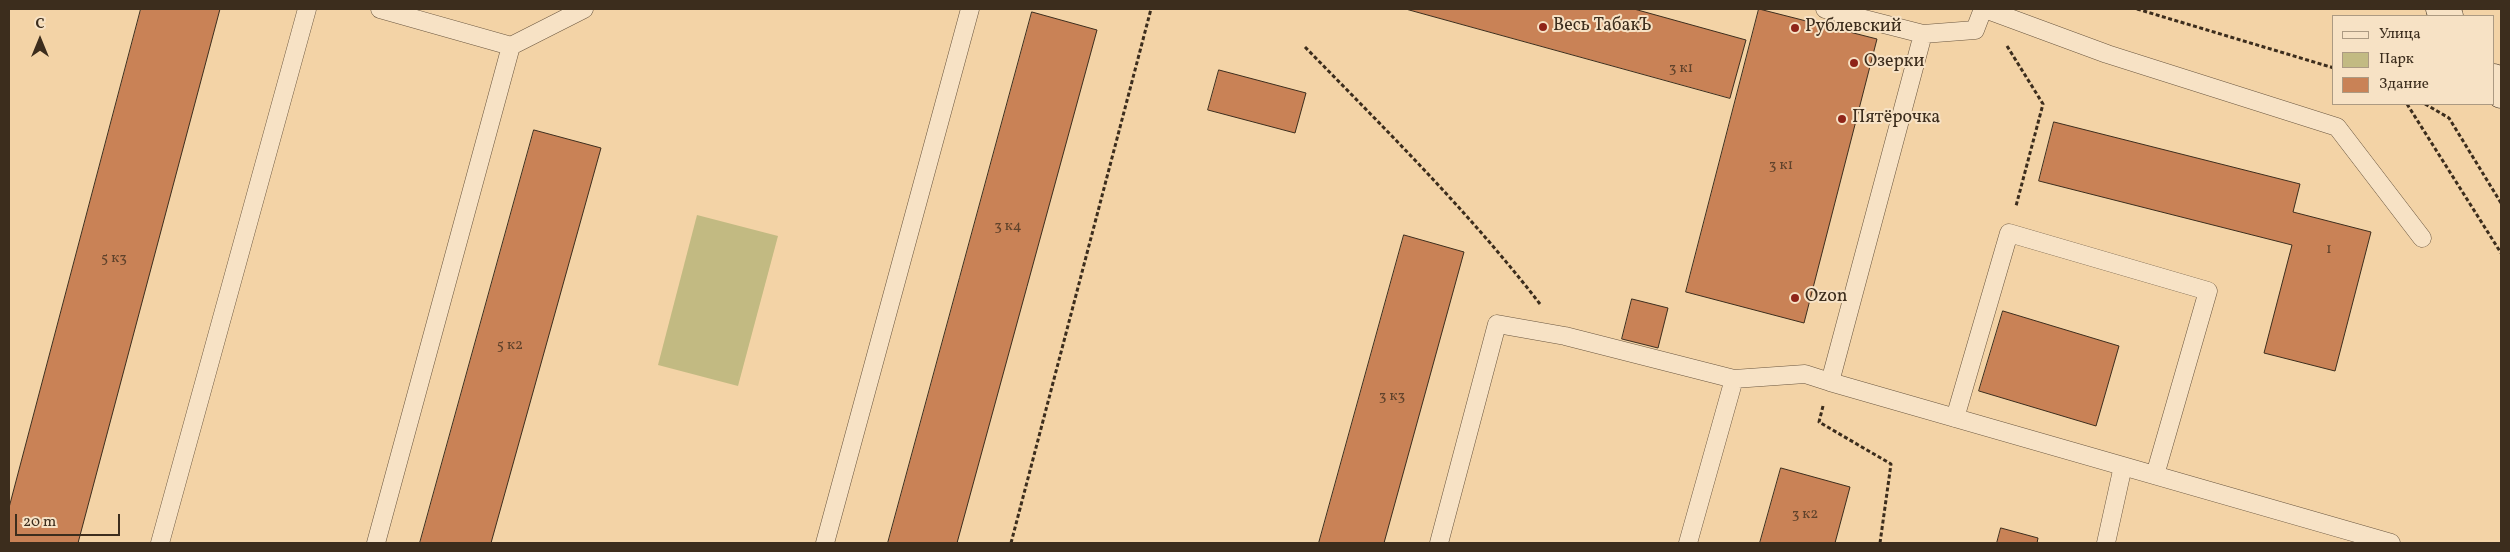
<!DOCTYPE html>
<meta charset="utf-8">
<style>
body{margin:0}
#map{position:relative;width:2510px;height:552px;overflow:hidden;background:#f3d3a6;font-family:Vollkorn,serif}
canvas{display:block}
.frame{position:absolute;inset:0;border:10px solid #3c2d1d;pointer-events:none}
.legend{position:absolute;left:2332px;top:15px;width:162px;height:90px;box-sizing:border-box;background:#f7e2c5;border:1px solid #ac9a82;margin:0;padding:6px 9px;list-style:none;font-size:15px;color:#3c2d1d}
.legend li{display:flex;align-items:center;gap:10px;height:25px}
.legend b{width:25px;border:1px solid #ac9a82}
.north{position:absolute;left:15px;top:15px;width:50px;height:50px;-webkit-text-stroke:4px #f7e2c5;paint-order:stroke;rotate:0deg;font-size:14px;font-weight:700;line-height:20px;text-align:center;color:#3c2d1d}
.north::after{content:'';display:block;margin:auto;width:18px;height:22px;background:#3c2d1d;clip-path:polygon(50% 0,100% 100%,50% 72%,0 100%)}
.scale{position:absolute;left:15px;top:514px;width:105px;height:22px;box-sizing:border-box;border:2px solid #3c2d1d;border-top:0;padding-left:6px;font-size:15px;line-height:18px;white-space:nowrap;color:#3c2d1d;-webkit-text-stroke:4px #f7e2c5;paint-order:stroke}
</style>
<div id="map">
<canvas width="2510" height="552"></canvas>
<div class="frame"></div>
<ul class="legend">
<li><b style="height:6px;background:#f7e2c5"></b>Улица</li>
<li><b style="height:14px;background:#c2ba82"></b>Парк</li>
<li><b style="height:14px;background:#c98256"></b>Здание</li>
</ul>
<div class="north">С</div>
<div class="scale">20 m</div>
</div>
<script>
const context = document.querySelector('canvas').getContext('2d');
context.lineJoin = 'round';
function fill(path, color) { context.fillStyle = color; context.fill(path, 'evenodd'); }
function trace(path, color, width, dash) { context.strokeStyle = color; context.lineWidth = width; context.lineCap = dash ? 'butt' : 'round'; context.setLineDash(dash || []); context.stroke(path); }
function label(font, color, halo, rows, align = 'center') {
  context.font = font + ' Vollkorn,serif'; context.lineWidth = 4; context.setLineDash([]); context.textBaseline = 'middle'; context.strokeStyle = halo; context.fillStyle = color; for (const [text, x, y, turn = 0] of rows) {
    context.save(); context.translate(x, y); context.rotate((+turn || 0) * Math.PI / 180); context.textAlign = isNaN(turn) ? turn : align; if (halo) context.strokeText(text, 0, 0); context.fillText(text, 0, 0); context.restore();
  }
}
const green = new Path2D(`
 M697,215L778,236L738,386L658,365Z`);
const building = new Path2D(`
 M141,9H220L78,543H9V508Z
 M1406,9H1634L1746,40L1730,98Z
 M1759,9L1877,39L1804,323L1686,292Z
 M1032,12L1097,30L957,543H888Z
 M1219,70L1306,93L1295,133L1208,110Z
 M2054,122L2300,184L2293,212L2371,232L2335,371L2264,353L2292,245L2039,181Z
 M534,130L601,148L491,543H420Z
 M1404,235L1464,252L1384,543H1319Z
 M1632,299L1668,308L1658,348L1622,339Z
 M2003,311L2119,346L2096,426L1979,391Z
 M1781,468L1850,487L1835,543H1760Z
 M2001,528L2038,538L2037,543H1997Z`);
const path = new Path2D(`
 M2137,9L2334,68
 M2007,46L2043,104L2016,206
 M1305,47C1386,130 1469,212 1540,304
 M2407,104L2501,253
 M2425,104L2449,118L2501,203
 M1823,406L1819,422L1891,464L1880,543
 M1011,543L1151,9`);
const lane = new Path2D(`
 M380,9L511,46L584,9
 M1825,9L1923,34
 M1983,9L1975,30L1923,34L1830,382L2391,543
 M1985,9L2107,54L2337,127L2422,238
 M1955,418L2009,233L2208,291L2155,475
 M160,543L307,9
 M376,543L511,46
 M825,543L970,9
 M1439,543L1497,324L1565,336L1734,379L1805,374L1830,382
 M1688,543L1734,379
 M2106,543L2123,466`);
const secondary = new Path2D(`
 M2440,9L2449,16
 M2494,78L2501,94`);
const markers = [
 [1543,27,5,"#8f2418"],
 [1795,28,5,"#8f2418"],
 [1854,63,5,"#8f2418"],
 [1842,119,5,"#8f2418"],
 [1795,298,5,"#8f2418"]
];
const numberNames = [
 ["3 к1",1681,69],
 ["3 к1",1781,166],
 ["3 к4",1008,227],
 ["1",2329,250],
 ["5 к3",114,259],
 ["5 к2",510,346],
 ["3 к3",1392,397],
 ["3 к2",1805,515]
];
const poiNames = [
 ["Весь ТабакЪ",1553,27],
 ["Рублевский",1805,28],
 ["Озерки",1864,63],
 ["Пятёрочка",1852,119],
 ["Ozon",1805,298]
];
fill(green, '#c2ba82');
fill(building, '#c98256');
trace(building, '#3c2d1d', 1);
trace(lane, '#6a563f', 19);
trace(secondary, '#3c2d1d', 29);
trace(path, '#3c2d1d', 3, [4, 2.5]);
trace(lane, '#f7e2c5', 18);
trace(secondary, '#f7e2c5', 28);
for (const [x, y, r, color] of markers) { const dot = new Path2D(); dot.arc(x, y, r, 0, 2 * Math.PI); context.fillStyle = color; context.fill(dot); trace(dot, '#f7e2c5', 2); }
label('15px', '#5f422b', null, numberNames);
label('18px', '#3c2d1d', '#f7e2c5', poiNames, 'left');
</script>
